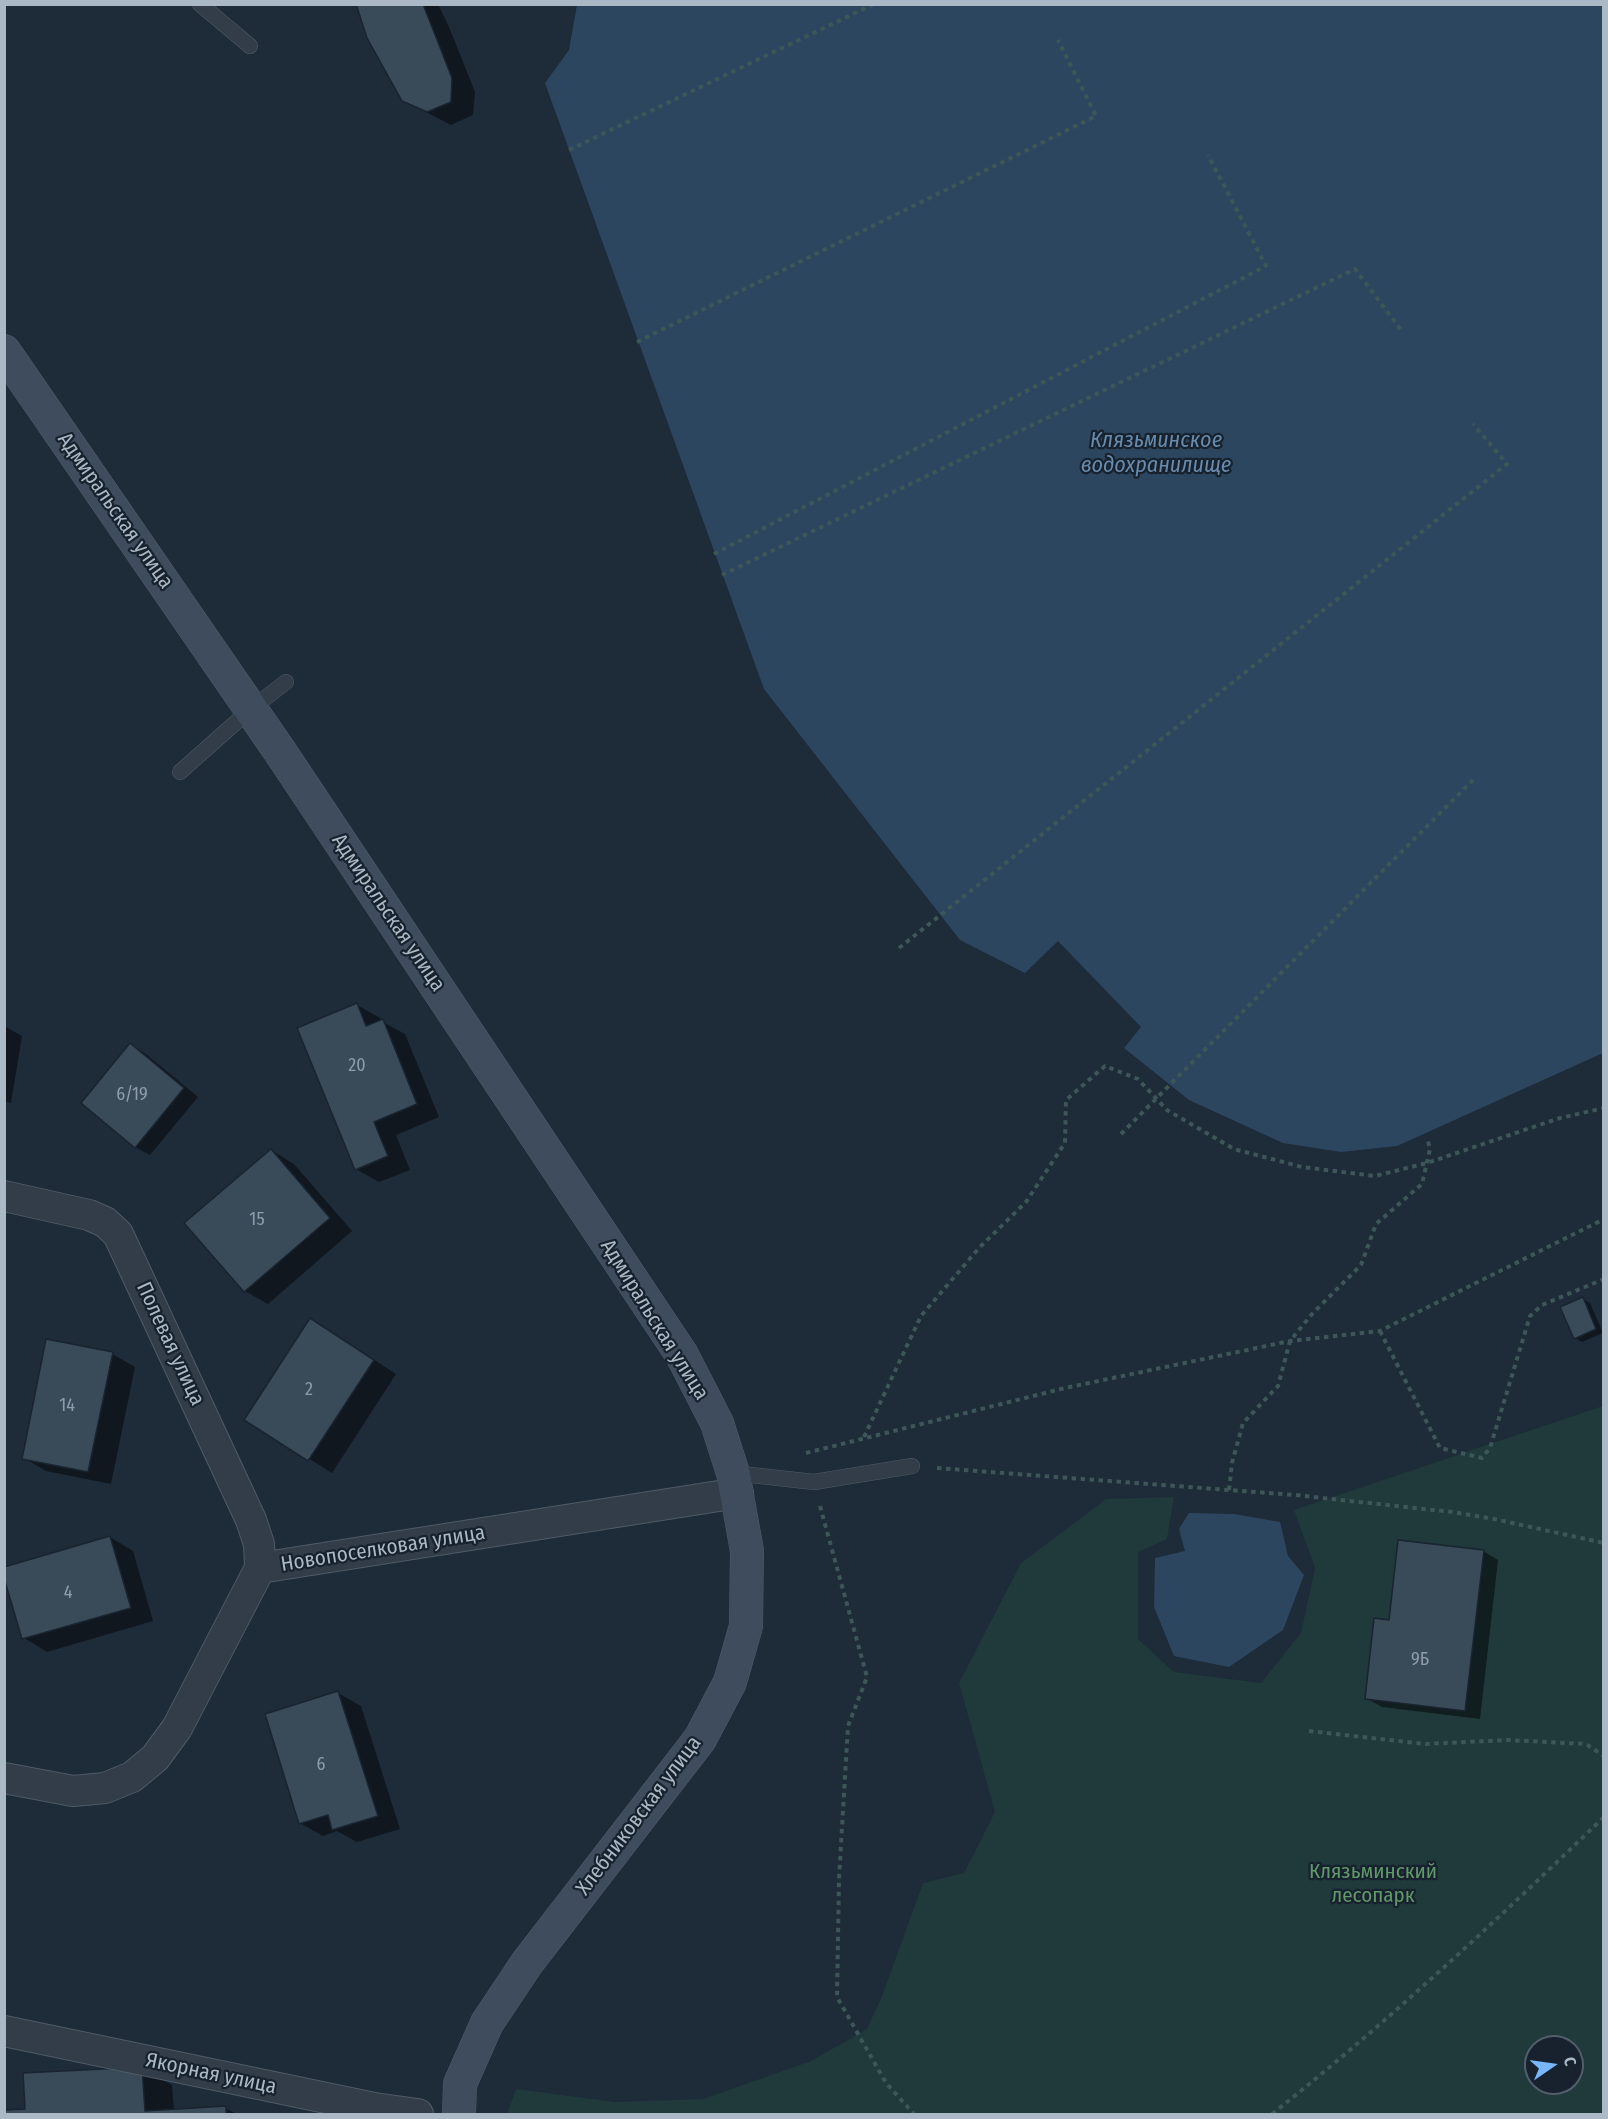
<!DOCTYPE html>
<meta charset="utf-8">
<style>
body{margin:0}
#map{position:relative;width:1608px;height:2119px;overflow:hidden;background:#1e2b39;font-family:"Fira Sans Condensed",sans-serif}
canvas{display:block}
.frame{position:absolute;inset:0;border:6px solid #abb8c6;pointer-events:none}
.north{position:absolute;left:1524px;top:2035px;width:60px;height:60px;box-sizing:border-box;background:#17222e;border:2px solid #525e6b;border-radius:50%;rotate:77deg;font-size:16px;font-weight:700;line-height:24px;text-align:center;color:#abb8c6}
.north::after{content:'';display:block;margin:auto;width:21px;height:27px;background:#78b6ff;clip-path:polygon(50% 0,100% 100%,50% 72%,0 100%)}
</style>
<div id="map">
<canvas width="1608" height="2119"></canvas>
<div class="frame"></div>
<div class="north">С</div>
</div>
<script>
const context = document.querySelector('canvas').getContext('2d');
context.lineJoin = 'round';
function fill(path, color) { context.fillStyle = color; context.fill(path, 'evenodd'); }
function trace(path, color, width, dash) { context.strokeStyle = color; context.lineWidth = width; context.lineCap = dash ? 'butt' : 'round'; context.setLineDash(dash || []); context.stroke(path); }
function label(font, color, halo, rows, align = 'center') {
  context.font = font + ' "Fira Sans Condensed",sans-serif'; context.lineWidth = 4.5; context.setLineDash([]); context.textBaseline = 'middle'; context.strokeStyle = halo; context.fillStyle = color; for (const [text, x, y, turn = 0] of rows) {
    context.save(); context.translate(x, y); context.rotate((+turn || 0) * Math.PI / 180); context.textAlign = isNaN(turn) ? turn : align; if (halo) context.strokeText(text, 0, 0); context.fillText(text, 0, 0); context.restore();
  }
}
const green = new Path2D(`
 M1603,1406V2114H507L516,2089L615,2102L703,2099L811,2061L867,2029L882,1996L923,1883L964,1873L995,1812L959,1683L1021,1563L1106,1499L1174,1497L1167,1539L1138,1552V1639L1174,1672L1261,1683L1301,1633L1315,1568L1294,1510ZM1536,2047H1572V2083H1536Z`);
const water = new Path2D(`
 M577,5H1603V1053L1397,1146L1341,1152L1283,1143L1189,1100L1124,1048L1141,1027L1058,941L1025,973L960,940L764,689L545,83L569,50Z
 M1189,1513L1234,1514L1280,1522L1288,1556L1304,1575L1283,1630L1229,1667L1174,1656L1154,1607L1155,1558L1185,1551L1179,1529Z`);
const shadow = new Path2D(`
 M358,4H438L449,27L475,92L473,115L451,125L403,100Z
 M357,1005L380,1018L381,1021L405,1034L439,1117L396,1135L410,1170L379,1182L356,1169Z
 M4,1026L22,1036L11,1103L4,1101Z
 M131,1045L146,1054L198,1097L150,1155L135,1147Z
 M271,1150L294,1164L352,1231L268,1304L245,1291Z
 M1583,1299L1590,1303L1603,1333L1582,1342L1575,1338Z
 M333,1333L396,1374L332,1473L246,1419Z
 M112,1354L135,1367L111,1484L46,1471L24,1458Z
 M110,1537L133,1551L153,1621L47,1652L24,1638Z
 M1483,1551L1498,1560L1480,1719L1382,1707L1366,1698L1390,1622Z
 M338,1693L361,1706L400,1829L357,1842L337,1831L323,1836L300,1823Z
 M142,2068L172,2085L174,2111L225,2108L237,2114H4V2111L27,2110Z`);
const building = new Path2D(`
 M356,4H423L452,78L451,102L427,112L402,101L367,38Z
 M357,1003L366,1026L383,1019L417,1104L374,1122L388,1156L355,1170L297,1028Z
 M130,1043L184,1088L135,1148L81,1103Z
 M271,1149L330,1218L244,1292L184,1223Z
 M1583,1297L1596,1329L1574,1339L1560,1307Z
 M310,1318L374,1360L308,1461L244,1420Z
 M46,1339L113,1352L88,1472L22,1459Z
 M110,1536L131,1608L22,1639L4,1578V1567Z
 M1398,1540L1484,1550L1465,1711L1365,1699L1374,1618L1389,1620Z
 M338,1691L378,1816L332,1830L328,1815L299,1824L265,1714Z
 M142,2067L145,2111L226,2106V2114H4V2110L25,2109L23,2073Z`);
const path = new Path2D(`
 M569,150L874,4
 M637,342L1096,116L1058,40
 M714,554L1266,266L1208,155
 M722,575L1355,269L1401,330
 M899,948L1507,464L1473,424
 M1121,1134L1473,780
 M1380,1331L1440,1448L1482,1458L1490,1448L1530,1316L1542,1305L1604,1279
 M864,1437L921,1316L979,1248L1026,1202L1065,1143L1066,1100L1105,1066L1138,1079L1167,1110L1234,1149L1302,1167L1375,1176L1427,1163L1560,1118L1604,1108
 M806,1453L1065,1388L1290,1341L1380,1331L1604,1219
 M937,1468L1295,1495L1452,1512L1494,1519L1604,1543
 M1229,1490L1232,1463L1243,1423L1278,1386L1290,1341L1312,1314L1361,1265L1376,1224L1422,1184L1430,1149L1428,1141
 M820,1506L867,1677L848,1726L839,1879L837,1997L886,2083L914,2114
 M1309,1731L1426,1744L1507,1740L1586,1744L1604,1756
 M1272,2114C1388,2022 1497,1920 1604,1817`);
const lane = new Path2D(`
 M200,4L250,46
 M180,772L251,709L286,682
 M733,1473L814,1482L912,1466`);
const street = new Path2D(`
 M4,1196L89,1215L105,1222L118,1234L251,1520L259,1544L260,1568
 M4,1778L73,1791L105,1788L132,1777L155,1758L177,1728L260,1568L738,1493
 M4,2031L374,2108L418,2114`);
const secondary = new Path2D(`
 M4,351L281,753L682,1355L717,1423L733,1473L747,1551L746,1626L730,1682L700,1739L527,1963L487,2023L460,2084L459,2114`);
const numberNames = [
 ["20",357,1066],
 ["6/19",132,1095],
 ["15",257,1220],
 ["2",309,1390],
 ["14",67,1406],
 ["4",68,1593],
 ["9Б",1420,1660],
 ["6",321,1765]
];
const streetNames = [
 ["Адмиральская улица",115,511,55],
 ["Адмиральская улица",388,913,56],
 ["Адмиральская улица",654,1320,58],
 ["Полевая улица",170,1344,65],
 ["Новопоселковая улица",383,1549,-9],
 ["Хлебниковская улица",639,1816,-53],
 ["Якорная улица",211,2074,12]
];
const parkNames = [
 ["Клязьминский",1373,1872],
 ["лесопарк",1373,1896]
];
const waterNames = [
 ["Клязьминское",1156,441],
 ["водохранилище",1156,466]
];
fill(green, '#20393a');
fill(water, '#2d4660');
fill(shadow, '#0007');
fill(building, '#394a59');
trace(building, '#192430', 1.5);
trace(lane, '#4f5b67', 16);
trace(street, '#4f5b67', 32);
trace(secondary, '#4f5b67', 34);
trace(path, '#3d5657', 4, [4.5, 4.5]);
trace(lane, '#323d49', 15);
trace(street, '#323d49', 30);
trace(secondary, '#3f4c5d', 33);
label('18px', '#8e9cab', null, numberNames);
label('21px', '#abb8c6', '#17222e', streetNames);
label('21px', '#61996a', '#17222e', parkNames);
label('italic 22px', '#688bad', '#17222e', waterNames);
</script>
